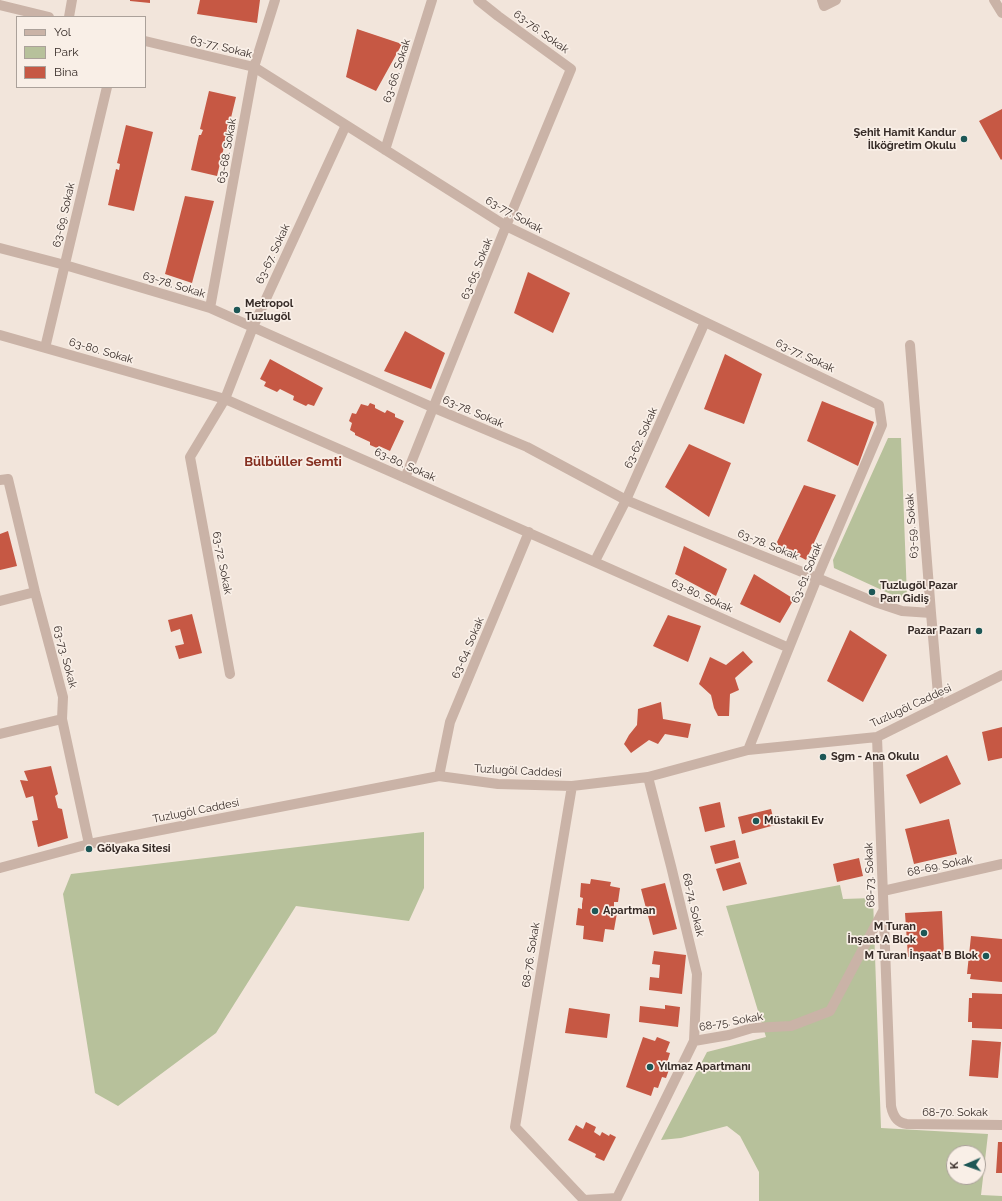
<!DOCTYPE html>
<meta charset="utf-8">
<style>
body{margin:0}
#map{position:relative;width:1002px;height:1201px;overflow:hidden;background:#f2e5db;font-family:Raleway,sans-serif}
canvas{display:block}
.legend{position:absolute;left:16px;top:16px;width:130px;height:72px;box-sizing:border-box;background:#f9efe7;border:1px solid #aba19a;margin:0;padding:5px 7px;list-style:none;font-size:12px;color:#362b27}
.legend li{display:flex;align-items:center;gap:8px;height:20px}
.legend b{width:20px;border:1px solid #aba19a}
.north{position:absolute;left:946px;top:1145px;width:40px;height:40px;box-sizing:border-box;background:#f9efe7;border:1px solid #aba19a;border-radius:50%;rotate:268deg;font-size:11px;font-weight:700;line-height:16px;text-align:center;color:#362b27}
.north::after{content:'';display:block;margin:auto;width:14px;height:18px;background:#1d5756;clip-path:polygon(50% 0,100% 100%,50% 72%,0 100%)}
</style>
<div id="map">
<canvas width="1002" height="1201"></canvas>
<ul class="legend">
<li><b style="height:5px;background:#cab3a7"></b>Yol</li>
<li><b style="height:11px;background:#b7c19b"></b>Park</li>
<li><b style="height:11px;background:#c65844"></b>Bina</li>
</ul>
<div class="north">K</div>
</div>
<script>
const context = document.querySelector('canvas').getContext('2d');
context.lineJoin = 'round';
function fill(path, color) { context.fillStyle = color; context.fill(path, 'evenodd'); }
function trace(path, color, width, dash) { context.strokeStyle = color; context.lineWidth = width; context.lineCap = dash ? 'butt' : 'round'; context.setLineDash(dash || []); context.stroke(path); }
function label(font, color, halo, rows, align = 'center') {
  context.font = font + ' Raleway,sans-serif'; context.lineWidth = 3.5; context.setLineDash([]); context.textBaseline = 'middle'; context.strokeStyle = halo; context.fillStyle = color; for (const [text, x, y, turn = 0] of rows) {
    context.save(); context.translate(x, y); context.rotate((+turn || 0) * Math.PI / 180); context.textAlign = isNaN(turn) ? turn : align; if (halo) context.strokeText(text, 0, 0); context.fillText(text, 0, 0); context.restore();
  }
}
const green = new Path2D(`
 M888,438H901L907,597H897L834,568L833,560Z
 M424,832V888L409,921L296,906L216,1033L118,1106L95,1093L63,894L71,874Z
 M840,885L843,899L873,898L881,1128L988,1134L981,1195L1002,1196V1201H759V1172L740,1136L727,1126L681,1138L661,1140L707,1052L766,1037L726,906ZM954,1153H978V1177H954Z`);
const building = new Path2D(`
 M130,0H150V3L130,1Z
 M200,0H260L257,23L197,14Z
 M357,29L402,44L376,91L346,77Z
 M209,91L236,97L217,176L191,170L199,135H201L203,130L200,129Z
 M1002,109V159L1001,160L979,121Z
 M126,125L153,132L134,211L108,205L116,169L119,170L120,164L117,163Z
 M185,196L214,201L192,283L165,274Z
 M528,272L570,293L553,333L514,313Z
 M405,331L445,353L431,389L384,371Z
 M725,354L762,374L744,424L704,409Z
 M270,359L323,388L314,406L308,404L306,406L293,400L294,396L280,389L277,392L264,386L266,382L260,379Z
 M822,401L874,422L858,466L807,441Z
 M370,403L375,405V408L385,413L387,410L395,414V417L404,421L390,451L379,446L377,448L370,445V442L355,435V433L350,430L352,423L349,421L352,413L356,414L361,404L368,406Z
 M689,444L731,463L709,517L665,487Z
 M804,485L836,495L806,560L776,544Z
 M8,531L17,566L0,570V534Z
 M684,546L727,569L716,596L675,574Z
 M754,574L794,599L780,623L740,604Z
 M192,614L202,653L179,659L175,646L184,644L180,629L171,632L168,620Z
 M668,615L701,626L688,662L653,646Z
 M850,630L887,655L863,702L827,681Z
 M743,651L753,662L735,678L739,690L730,694L729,716H718L714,708L711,695L699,684L710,657L726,665Z
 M661,702L663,719L691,724L688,738L665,734L658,744L649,740L631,753L624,744L629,735L637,725L638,709Z
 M1002,727V758L988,761L982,732Z
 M947,755L961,784L920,804L906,775Z
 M51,766L58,794L55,796L58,808L62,809L68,838L38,847L32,821L38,820L33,796L26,798L20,780L28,781L24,771Z
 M720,802L725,827L705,832L699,807Z
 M771,809L775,825L742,834L738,817Z
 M949,819L957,854L914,864L905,829Z
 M735,840L739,858L715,864L710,846Z
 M859,858L863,876L837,882L833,864Z
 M740,862L747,884L723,891L716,869Z
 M591,879L611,882L610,886L620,888L618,902H614V908L613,913H617L614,930L605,929L603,942L583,939L584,926L576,925L578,908L582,909V904L583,898L580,897L581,883L590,884Z
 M665,883L677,929L653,935L641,889Z
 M942,911L944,955L908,957L905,913Z
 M971,936L1002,939V982L970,979L971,974H967Z
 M654,951L686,955L682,994L649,990L650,977L659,978L660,965L652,964Z
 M972,993L1002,994V1029L972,1028V1022H968L969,998H972Z
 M665,1005L680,1007L678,1027L639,1022L640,1006L665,1009Z
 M569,1008L610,1014L607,1038L565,1033Z
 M643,1037L655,1041L657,1037L670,1042L666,1052L670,1053L666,1066L670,1067L666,1078L662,1077L658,1088L654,1087L651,1096L626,1087Z
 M972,1040L1001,1042L998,1078L969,1076Z
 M586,1122L596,1127L594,1132L600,1136L602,1132L609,1136L610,1134L616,1137L604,1161L595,1157L596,1154L568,1140L576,1125L583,1129Z
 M998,1142H1002V1173H996Z`);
const minor = new Path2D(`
 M822,0L824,6L836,0
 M994,0L1002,13
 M0,5L49,17
 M69,17L72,0
 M145,41L254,67L506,226L705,322L879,405L882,425L817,578L748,750
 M385,150L432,0
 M0,248L65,265L210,308L434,408L527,447L626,500L708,534L817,578L875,602L902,611L931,613
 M210,308L254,67L275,0
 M0,335L225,399L405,478L789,648
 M910,345L931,613L939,706
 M45,348L107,87
 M405,478L506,226L571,69L498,16L478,0
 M0,480L8,479L35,592L63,697L62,719L89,844
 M595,561L626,500L705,322
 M0,601L35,592
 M230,674L190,457L225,399L253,327L346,125
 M0,734L62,719
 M877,737L891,1106C893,1116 897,1123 907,1124L1002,1125
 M439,776L450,722L529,532
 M572,786L515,1127L584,1200L617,1198L694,1041L697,974L671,866L648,777
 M0,868L89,844L439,776L498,784L572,786L648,777L748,750L877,737L1002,675
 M883,891L1002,864
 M694,1041L729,1035L752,1028L791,1026L830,1011L883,911`);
const markers = [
 [964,139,4,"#1d5756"],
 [237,310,4,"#1d5756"],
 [872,592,4,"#1d5756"],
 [979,631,4,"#1d5756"],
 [823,757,4,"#1d5756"],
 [756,821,4,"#1d5756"],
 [89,849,4,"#1d5756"],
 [595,911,4,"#1d5756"],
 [924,933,4,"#1d5756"],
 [986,956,4,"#1d5756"],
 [650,1067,4,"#1d5756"]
];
const streetNames = [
 ["63-76. Sokak",541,32,36],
 ["63-77. Sokak",221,47,14],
 ["63-66. Sokak",397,71,-72],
 ["63-68. Sokak",227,151,-80],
 ["63-69. Sokak",64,215,-77],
 ["63-77. Sokak",514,215,29],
 ["63-67. Sokak",273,254,-65],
 ["63-65. Sokak",477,269,-68],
 ["63-78. Sokak",174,285,17],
 ["63-80. Sokak",101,351,16],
 ["63-77. Sokak",805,356,25],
 ["63-78. Sokak",473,412,23],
 ["63-62. Sokak",641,438,-66],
 ["63-80. Sokak",405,465,24],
 ["63-59. Sokak",912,526,-94],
 ["63-78. Sokak",768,545,22],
 ["63-72. Sokak",222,563,79],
 ["63-61. Sokak",807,573,-68],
 ["63-80. Sokak",702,596,24],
 ["63-64. Sokak",468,648,-67],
 ["63-73. Sokak",65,657,75],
 ["Tuzlugöl Caddesi",911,706,-25],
 ["Tuzlugöl Caddesi",518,771,3],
 ["Tuzlugöl Caddesi",196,811,-11],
 ["68-69. Sokak",940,866,-12],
 ["68-73. Sokak",870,875,-92],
 ["68-74. Sokak",693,905,77],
 ["68-76. Sokak",531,955,-81],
 ["68-75. Sokak",731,1022,-10],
 ["68-70. Sokak",955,1113]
];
const poiNames = [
 ["Şehit Hamit Kandur",956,133,"right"],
 ["İlköğretim Okulu",956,146,"right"],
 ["Metropol",245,304],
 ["Tuzlugöl",245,317],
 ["Tuzlugöl Pazar",880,586],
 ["Parı Gidiş",880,599],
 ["Pazar Pazarı",971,631,"right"],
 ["Sgm - Ana Okulu",831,757],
 ["Müstakil Ev",764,821],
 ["Gölyaka Sitesi",97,849],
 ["Apartman",603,911],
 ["M Turan",916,927,"right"],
 ["İnşaat A Blok",916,940,"right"],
 ["M Turan İnşaat B Blok",978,956,"right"],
 ["Yılmaz Apartmanı",658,1067]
];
const quarterNames = [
 ["Bülbüller Semti",293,462]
];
fill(green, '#b7c19b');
fill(building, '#c65844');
trace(minor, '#cab3a7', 10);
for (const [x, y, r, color] of markers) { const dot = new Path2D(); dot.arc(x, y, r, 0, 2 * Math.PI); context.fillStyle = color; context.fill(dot); trace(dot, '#f9efe7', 1.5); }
label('11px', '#362b27', '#f9efe7', streetNames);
label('bold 11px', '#362b27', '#f9efe7', poiNames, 'left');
label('bold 13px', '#852f20', '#f9efe7', quarterNames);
</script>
